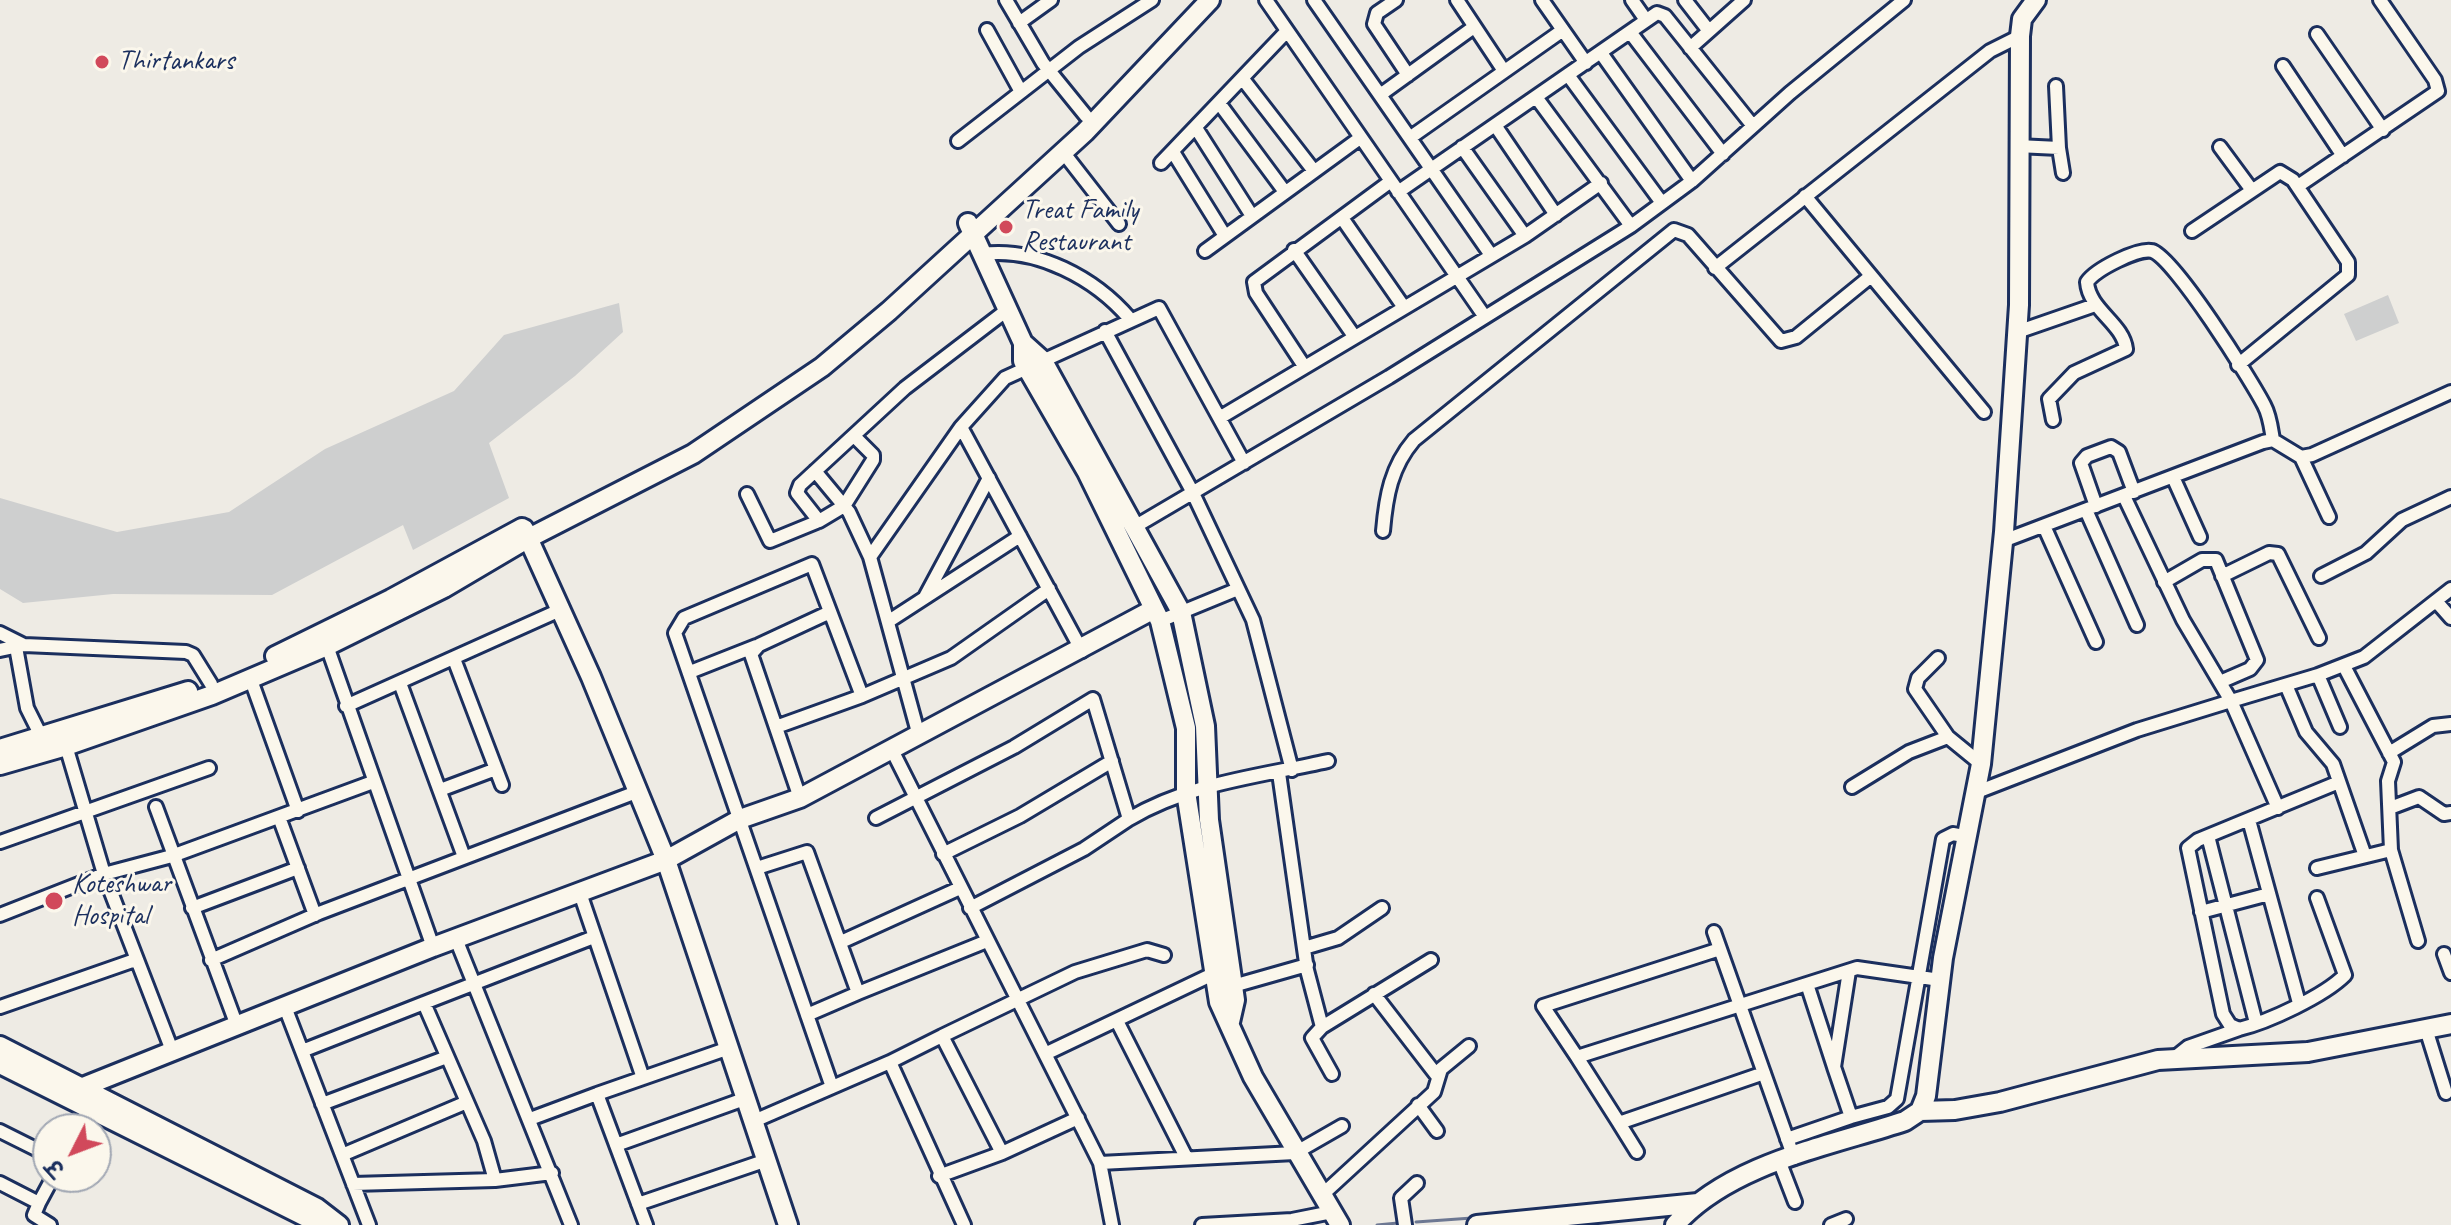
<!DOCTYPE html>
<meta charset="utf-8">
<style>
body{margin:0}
#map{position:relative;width:2451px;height:1225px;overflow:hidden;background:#eeebe4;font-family:Caveat,"Playpen Sans Deva",sans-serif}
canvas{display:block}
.north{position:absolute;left:32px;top:1113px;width:80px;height:80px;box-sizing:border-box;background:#fbf7ec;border:2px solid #a1a7b3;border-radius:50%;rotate:228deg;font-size:22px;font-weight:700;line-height:32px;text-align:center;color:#1b2f5e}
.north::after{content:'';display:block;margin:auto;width:28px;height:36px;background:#d1495b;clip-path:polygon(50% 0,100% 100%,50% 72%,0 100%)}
</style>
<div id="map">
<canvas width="2451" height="1225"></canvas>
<div class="north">उ</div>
</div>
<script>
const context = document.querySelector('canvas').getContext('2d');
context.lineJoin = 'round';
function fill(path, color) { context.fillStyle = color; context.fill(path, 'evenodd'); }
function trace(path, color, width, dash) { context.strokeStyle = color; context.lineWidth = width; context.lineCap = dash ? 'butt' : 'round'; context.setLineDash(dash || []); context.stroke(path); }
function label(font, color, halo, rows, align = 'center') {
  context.font = font + ' Caveat,sans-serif'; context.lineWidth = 6; context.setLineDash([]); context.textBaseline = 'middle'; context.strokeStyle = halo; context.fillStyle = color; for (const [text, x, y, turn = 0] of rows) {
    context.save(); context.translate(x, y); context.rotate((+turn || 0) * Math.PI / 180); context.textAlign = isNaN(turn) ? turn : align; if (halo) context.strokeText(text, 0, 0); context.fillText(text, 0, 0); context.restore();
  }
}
const green = new Path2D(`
 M2388,295L2399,323L2356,341L2344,314Z
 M619,303L623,332L575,376L489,443L509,498L413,550L403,525L272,595L113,594L23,603L0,589V498L117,532L229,512L325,449L454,391L504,335Z`);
const stream = new Path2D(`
 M1416,1222L1472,1218
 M1377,1225L1398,1223`);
const street = new Path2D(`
 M1006,0L1043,63L1086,116
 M1266,0L1485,317
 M1314,0L1491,255
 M1396,0L1377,13L1374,24L1408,75
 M1457,0L1504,71
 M1542,0L1586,63
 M1632,0L1646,20
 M1685,0L1709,31
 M1019,23L1051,0
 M987,30L1020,90
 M1630,32L1723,154
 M2317,34L2383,130
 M1690,48L1744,0
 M1601,53L1692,181
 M2283,66L2343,156
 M1568,75L1662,203
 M1242,78L1314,171
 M1380,95L1474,27
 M1536,97L1631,226
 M1219,103L1285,192
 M1495,125L1556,215
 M1196,128L1252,216
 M1411,137L1563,30
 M958,141L1079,47L1152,0
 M2017,146L2059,148L2056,86
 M1462,147L1525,236
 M2220,147L2251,189
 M2059,148L2063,173
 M1063,152L1119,224
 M1173,152L1225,236
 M1161,163L1287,31
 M2298,186L2438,91L2435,80L2380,0
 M1398,192L1657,13L1665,16L1753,126
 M1805,196L1984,412
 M1342,218L1403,306
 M2192,231L2280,172L2293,180L2348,262V275L2238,365
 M1294,250L1354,336
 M1205,251L1360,138
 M982,254C1037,247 1095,278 1130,319
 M1715,268L1990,51L2020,36
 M1105,331L1192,491L1253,620L1292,770
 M2017,332L2095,305
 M1304,366L1256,293L1254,282L1391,181
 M1221,417L1525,236L1601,183
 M2053,420L2049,399L2074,373L2126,349C2123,323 2089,310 2087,282C2096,269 2138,248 2152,251C2174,257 2251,380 2264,405C2270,416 2271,428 2273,440
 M961,427L1082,651
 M854,436L873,455V460L844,506L819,521L797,493L800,485L905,388L1007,310
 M2301,457L2329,517
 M815,471L849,512L870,557
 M2173,477L2200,537
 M747,494L770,541L819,521
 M2096,506L2081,463L2087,456L2111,447L2119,452L2134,492
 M2086,510L2137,625
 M1136,526L1389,377L1631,226L1692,181L1790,93L1904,0
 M2044,526L2096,642
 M1383,531C1386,496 1391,467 1414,440L1674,230L1688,235L1781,341L1796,337L1871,276
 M2003,541L2263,442L2273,440L2301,457L2312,455L2451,392
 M2222,576L2269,553L2278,554L2319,638
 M2321,576L2366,553L2402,520L2451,497
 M2164,582L2202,560H2216L2257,660L2250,669L2220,682
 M925,597L989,478
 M2436,601L2451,618
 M889,621L1020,536
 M1160,621L1238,589
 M0,633L24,645
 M327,646L433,947
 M16,647L27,708L42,738
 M0,650L24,645L186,652L193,655L211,684
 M1938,658L1918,678L1915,689L1948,737L1981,764
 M454,659L502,785
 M2344,666L2394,762L2388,781L2391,850L2418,941
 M690,672L756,646
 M2318,675L2364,657L2451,589
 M251,680L298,811
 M400,683L464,857
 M2286,685L2306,732L2333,764L2365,856
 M346,706L560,610
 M776,727L862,696
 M919,736L870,557L961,427L1005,378L1159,308L1244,463
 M66,746L104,874L173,1053
 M892,750L1100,1163L1112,1225
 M2389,753L2433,726L2451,724
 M1279,773L1307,970L1322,1027L1312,1038L1332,1074
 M1852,787L1909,752L1948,737
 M440,790L496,769
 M1977,792L2137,730L2231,701L2183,620L2124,496
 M800,798L751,654L759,645L830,612
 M156,807L237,1026
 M2278,808L2231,701L2318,675L2340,727
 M2390,808L2419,797L2444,814L2451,813
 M279,817L315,915
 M876,818L1014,747L1093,699L1129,819C1189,783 1261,776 1328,761
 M2249,820L2299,1003
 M2208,836L2256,1023
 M0,842L209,768
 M943,854L1020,816L1112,761
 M757,868L807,852L858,993L987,941
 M2317,868L2391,850
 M580,893L643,1078
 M2317,898L2345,975C2324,996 2268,1022 2239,1029L2230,1025L2223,1014L2188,848L2198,840L2339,782
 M192,908L298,868
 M970,908L1084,849L1129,819
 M2201,912L2269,894
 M0,915L104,874L172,856L373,782
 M1714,932L1794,1158
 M456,939L571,1225
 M841,942L960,888
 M1304,948L1338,938L1382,908
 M2444,954L2451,973
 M211,960L319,913L639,791
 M1807,984L1834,1067L1849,971
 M1233,986L1307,965
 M1374,994L1438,1077
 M0,1007L135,960
 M285,1007L369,1225
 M807,1015L858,993
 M1117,1021L1186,1157
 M1322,1027L1431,960
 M2426,1029L2446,1093
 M302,1051L424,1003
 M1045,1054L1213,974
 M1577,1057L1543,1006L1720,949
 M2173,1059L2188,1047L2239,1029
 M890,1062L942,1036
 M1834,1067L1851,1117L1888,1107L1897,1099L1943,839L1953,834L1969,837
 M1764,1073L1619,1123L1577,1057L1857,968L1940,980
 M832,1087L675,633L684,618L812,564L862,696L951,658L1049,589
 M322,1104L447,1057
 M1418,1105L1437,1131
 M530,1119L597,1094
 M754,1121L890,1062L964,1225
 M1619,1123L1637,1152
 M78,1129L89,1108
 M0,1131L48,1155
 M1787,1139L1851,1117
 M616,1145L747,1098
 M1002,1153L942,1036L1075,972L1147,950L1164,955
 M342,1155L467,1102
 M1100,1163L1295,1153L1342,1126
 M1780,1163L1795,1202
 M552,1173L495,1180L484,1141L424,1003L594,937
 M939,1176L1002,1153L1078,1118
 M0,1183L39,1203L53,1177
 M353,1184L495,1180
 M1322,1195L1434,1092L1441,1069L1469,1046
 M39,1203L34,1215L50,1225
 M638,1204L767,1160
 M646,1225L597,1094L729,1048
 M1202,1225L1292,1220L1332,1212
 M1405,1225L1401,1198L1417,1183
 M1831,1225L1846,1219`);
const secondary = new Path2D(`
 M968,223L1023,343V361L1087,472L1160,621L1186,728V792L1219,1002L1253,1077L1340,1225
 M1023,343L1043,361L1181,612L1205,726L1209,820L1235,1000L1230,1022
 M524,529L591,677L666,860L788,1225
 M275,656L391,599L522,528
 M0,749L188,691
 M0,765L66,746L212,695L327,646L444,588L527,539L693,454L822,367L889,311L1085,132L1210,0
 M0,1046L317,1208L339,1225
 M0,1064L322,1225
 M83,1087L433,947L666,860L740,819L800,798L1154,609
 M1920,1111L1955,1110L2000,1102L2158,1060L2308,1052L2451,1024
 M1477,1225L1698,1203
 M1675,1225C1730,1163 1830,1146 1905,1121L1920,1111L1926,1096L1943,958L1981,764L2004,532L2019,305L2020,36L2022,19L2036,0`);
const markers = [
 [102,62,8,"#d1495b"],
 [1006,227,8,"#d1495b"],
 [54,901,10,"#d1495b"]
];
const poiNames = [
 ["Thirtankars",118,62],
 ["Treat Family",1022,211],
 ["Restaurant",1022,243],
 ["Koteshwar",72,885],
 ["Hospital",72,917]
];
fill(green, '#cecfcf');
trace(stream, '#6d7892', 3);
trace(street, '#1b2f5e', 18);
trace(secondary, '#1b2f5e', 24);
trace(street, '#fbf7ec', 12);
trace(secondary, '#fbf7ec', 18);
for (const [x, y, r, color] of markers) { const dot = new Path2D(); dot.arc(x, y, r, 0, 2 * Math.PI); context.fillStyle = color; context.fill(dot); trace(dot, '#fbf7ec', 3); }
label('28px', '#1b2f5e', '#fbf7ec', poiNames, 'left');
</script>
